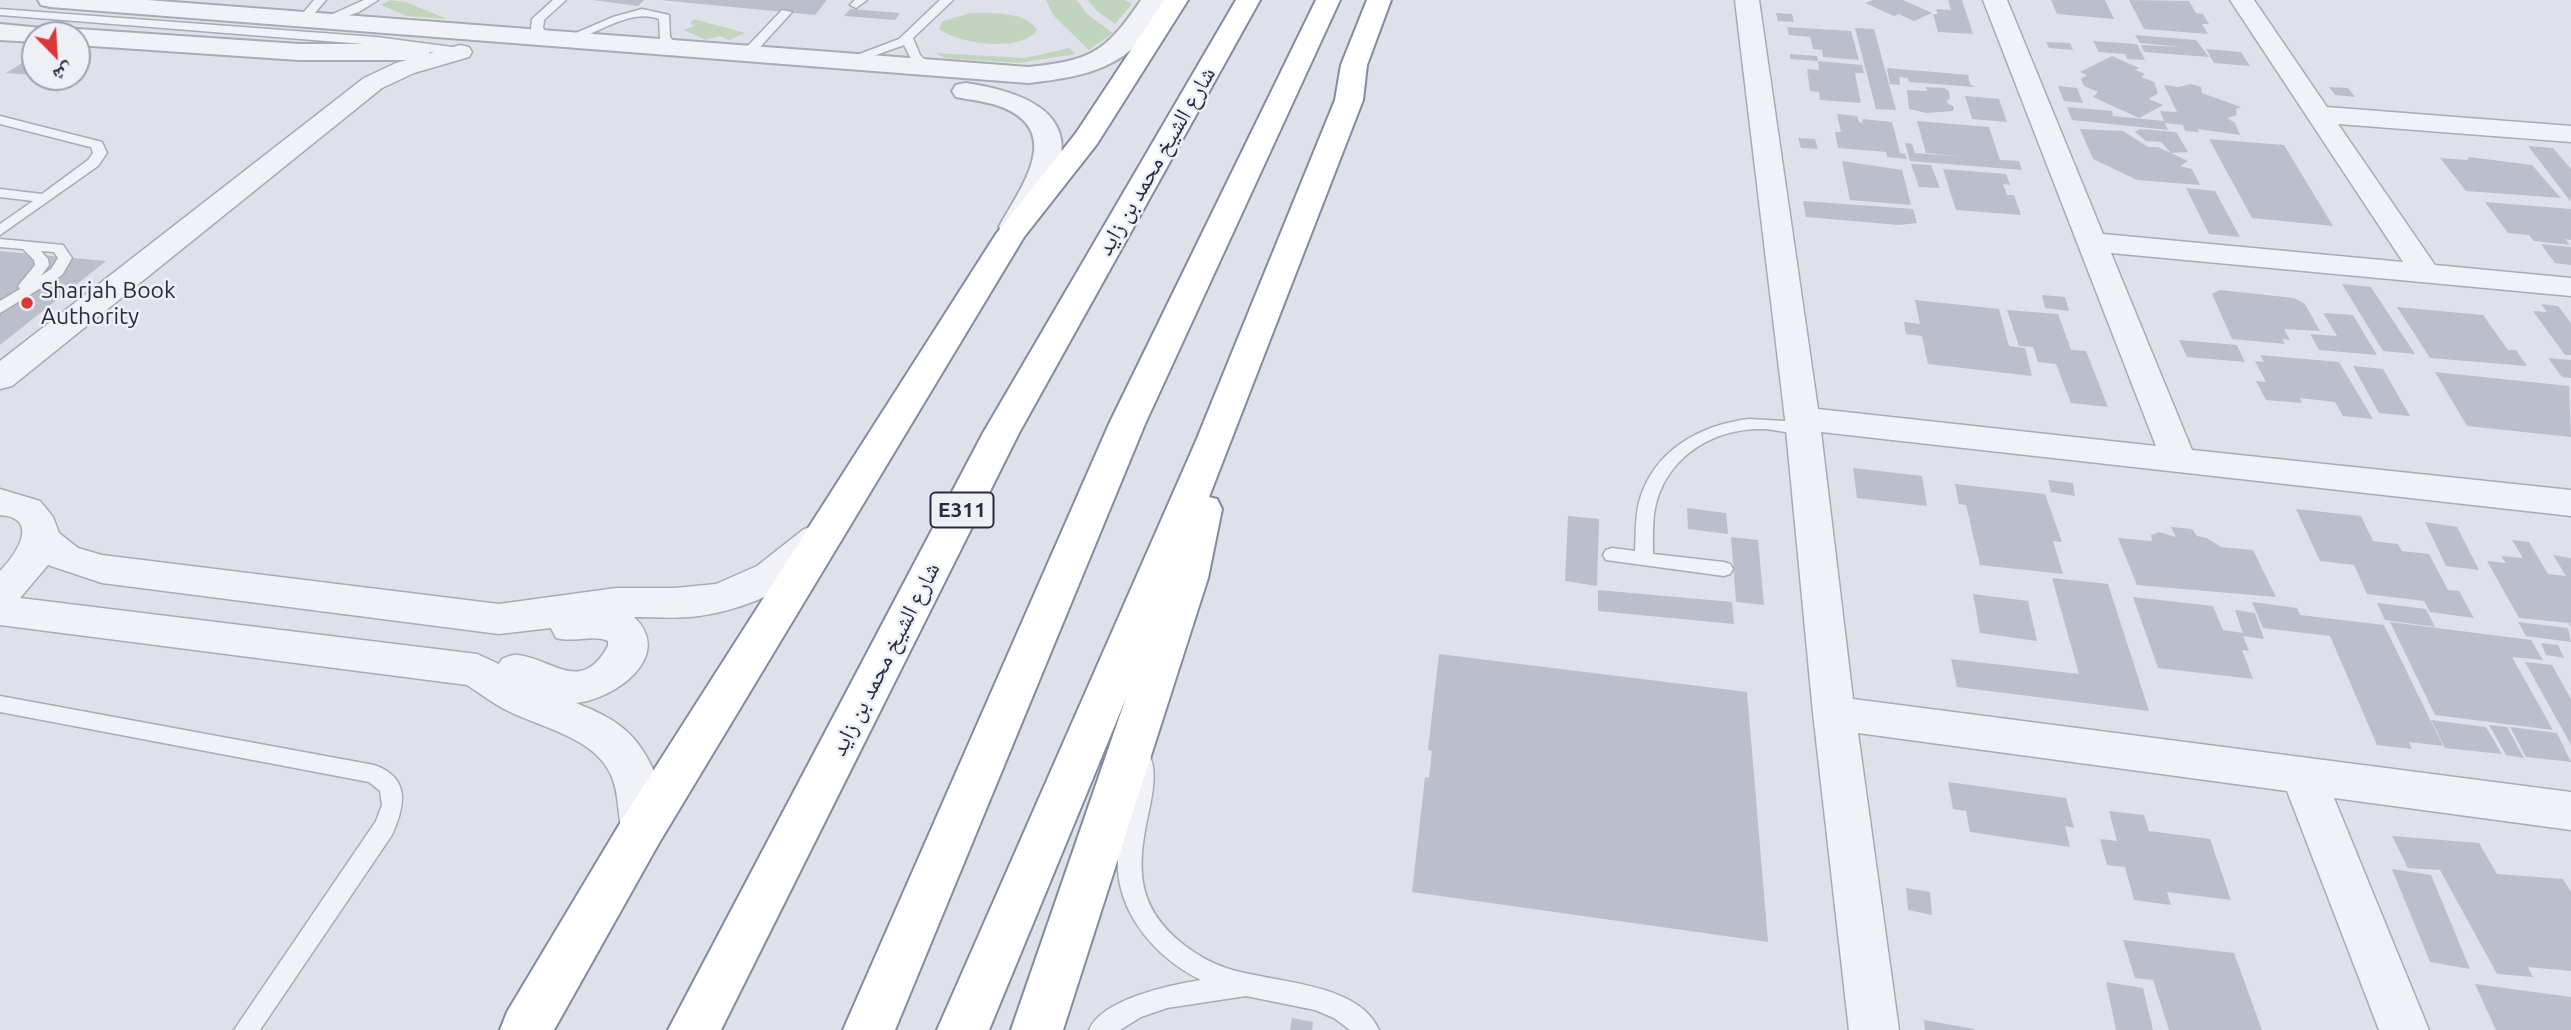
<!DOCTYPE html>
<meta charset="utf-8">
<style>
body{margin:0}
#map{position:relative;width:2571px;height:1030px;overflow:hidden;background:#dee1e9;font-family:Ubuntu,"Noto Naskh Arabic",sans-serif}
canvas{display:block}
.north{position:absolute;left:21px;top:21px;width:70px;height:70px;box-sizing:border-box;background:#eef0f6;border:2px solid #9ea2ae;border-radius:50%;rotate:156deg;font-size:19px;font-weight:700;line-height:28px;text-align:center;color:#262c41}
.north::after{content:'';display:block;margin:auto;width:24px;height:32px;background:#da3738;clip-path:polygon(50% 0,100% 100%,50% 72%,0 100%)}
</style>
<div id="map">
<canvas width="2571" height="1030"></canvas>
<div class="north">ش</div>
</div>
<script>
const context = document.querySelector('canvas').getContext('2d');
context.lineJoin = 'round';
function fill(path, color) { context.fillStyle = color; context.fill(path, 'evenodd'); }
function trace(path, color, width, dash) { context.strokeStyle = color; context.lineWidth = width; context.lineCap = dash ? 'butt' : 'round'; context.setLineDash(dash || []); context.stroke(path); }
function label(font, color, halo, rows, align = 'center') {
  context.font = font + ' Ubuntu,"Noto Naskh Arabic",sans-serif'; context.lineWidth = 5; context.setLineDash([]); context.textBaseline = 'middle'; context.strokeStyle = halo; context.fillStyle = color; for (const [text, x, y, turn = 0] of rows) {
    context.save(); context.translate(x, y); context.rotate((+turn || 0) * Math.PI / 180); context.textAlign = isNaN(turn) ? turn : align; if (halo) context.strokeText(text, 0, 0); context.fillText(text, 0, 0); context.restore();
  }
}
const green = new Path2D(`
 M390,0L406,2L447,19L407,16L381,5Z
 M1046,0H1077L1087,14L1113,33L1089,50L1053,15Z
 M1088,0H1124L1132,4L1115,24L1097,11Z
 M971,13C989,13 1027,11 1037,30C1021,53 959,44 939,29L943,21Z
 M694,19L745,33L729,40L720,36L706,40L684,30L694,26L690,23Z
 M1069,48L1076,54L1018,63L944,58L935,53L1025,58Z`);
const building = new Path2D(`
 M593,0H644L638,6Z
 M660,0H827L815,15Z
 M1874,0H1903L1932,13L1914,21L1899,14L1894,16L1865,3Z
 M1948,0H1962L1973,34L1938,32L1933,14H1938L1936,9L1951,10Z
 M2051,0H2105L2114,19L2057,14Z
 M2129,0L2189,1L2196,13L2203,14L2209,24H2202L2208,34L2144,29Z
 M850,9L900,13L895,20L844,16Z
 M1776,13L1792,14L1794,22L1778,21Z
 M1787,27L1851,31L1859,60L1823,57L1822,50L1813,49L1810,37L1789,35Z
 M1855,28L1874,29L1896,110L1876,109Z
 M2135,35L2196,40L2209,57L2144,52L2141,45L2183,47L2140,43Z
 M2093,41L2137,44L2145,60L2127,59L2125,54L2099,52Z
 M2046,42L2070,43L2073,50L2049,48Z
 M2206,49L2241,52L2250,66L2214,63Z
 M1790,54L1817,56L1818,61L1790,59Z
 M2112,56L2139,68L2135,70L2145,74L2141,77L2154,82L2158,93L2149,99L2163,105L2139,118L2093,97L2098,92L2084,86L2081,79L2087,75L2080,72Z
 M27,60H35V75L6,73Z
 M1818,61L1862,65L1864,73H1855L1861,103L1820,100L1819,92L1810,91L1807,69L1819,70Z
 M1887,68L1968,75L1970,84L1975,87L1909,82L1908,78L1899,77L1900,85L1890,84Z
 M2191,84L2201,87L2202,93L2241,107L2236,109L2237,115L2227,118L2235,123L2240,135L2198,129L2199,132L2185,131L2183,125L2165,123L2160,111L2177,112L2164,85L2178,87Z
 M2058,86L2077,88L2083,103L2064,101Z
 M1926,87L1944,88L1949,91L1950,98L1946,102L1954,107L1953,111L1927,113L1909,109L1907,90L1927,91Z
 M2329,87L2348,88L2355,97L2335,95Z
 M1965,96L1999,99L2007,122L1972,119Z
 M2067,107L2112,111L2113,116L2164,121L2168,130L2072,120Z
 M1837,114L1857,116L1859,122L1863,123L1862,119L1892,122L1900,153L1905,154L1907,159L1887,157L1886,152L1838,148L1835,132H1841Z
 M1917,121L1989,127L2000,160L2019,161L2022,170L1910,161L1905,143L1912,144L1915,153L1966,157L1926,153Z
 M2080,129L2123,131L2148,147H2158L2188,161L2180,166L2192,169L2200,185L2137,180L2093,159Z
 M2140,129L2176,132L2188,152L2171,153L2161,142L2146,141L2135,132Z
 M1798,138L1815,139L1818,149L1801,148Z
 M2209,139L2284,145L2333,226L2252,218Z
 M2528,146L2553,148L2571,169V202Z
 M2469,157L2532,165L2561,198L2466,191L2440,158L2467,160Z
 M1842,161L1902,170L1911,205L1850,200Z
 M1911,164L1931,165L1940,188L1919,187Z
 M1943,169L2006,174L2010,185L2003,184L2007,195H2014L2021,215L1956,210Z
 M2186,188L2215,191L2240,237L2209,234Z
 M1803,201L1913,209L1917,223L1899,225L1806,217Z
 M2485,202L2571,209V240L2565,239L2570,245L2534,241L2529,235L2508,233Z
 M2541,244L2571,247V265L2555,263Z
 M0,251L106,261L0,345Z
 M2342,284L2371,287L2415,354L2383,351Z
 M2220,290L2294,298L2305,304L2320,331L2284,329L2290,340L2282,339L2285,344L2232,339L2212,294Z
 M2042,295L2065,297L2069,311L2045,308Z
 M1915,300L1999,309L2009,346L2025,348L2032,376L1928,364L1922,336L1906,334L1904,322L1920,324Z
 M2541,304L2558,306L2571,323V355H2565L2533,311L2547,312Z
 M2397,307L2483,315L2508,350H2516L2527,366L2430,358Z
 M2007,310L2058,314L2071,350L2086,351L2108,407L2071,403L2056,364L2038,362L2033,347L2019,346Z
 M2323,313L2353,315L2377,355L2319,350L2310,334L2337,336Z
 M2179,340L2237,345L2245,362L2187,357Z
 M2260,355L2339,362L2373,419L2343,416L2335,402L2300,398L2302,403L2266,400L2256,381L2266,382L2255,361L2264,362Z
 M2548,358L2571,360V378L2562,377Z
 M2353,366L2383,369L2410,416L2379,413Z
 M2435,372L2569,386L2571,437L2467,426Z
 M1853,468L1922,476L1927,506L1857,498Z
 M2048,480L2073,483L2075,496L2051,492Z
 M1955,484L2045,494L2062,542L2053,541L2063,574L1980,565L1966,505L1959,504Z
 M1687,508L1726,513L1728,534L1688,529Z
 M2296,509L2361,516L2373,541L2398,544L2402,551L2429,554L2448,590L2459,591L2474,618L2430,612L2424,601L2367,594L2354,565L2320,561Z
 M1568,516L1599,519L1597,586L1565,581Z
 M2425,522L2457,527L2479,570L2446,566Z
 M2171,527L2192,529L2197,536L2207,538L2221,547L2253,550L2276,597L2137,585L2118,538L2152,541L2151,535L2159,532L2176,537Z
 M1731,537L1758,540L1764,605L1736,602Z
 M2512,540L2529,542L2548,574L2566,576L2553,555L2571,558V627L2569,623L2519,618L2487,561L2506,563L2501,556L2523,558Z
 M2052,578L2108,584L2149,711L1957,687L1951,659L2079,674Z
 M1598,590L1732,602L1734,624L1598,611Z
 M1973,594L2028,601L2037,641L1980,633Z
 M2133,597L2213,606L2223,630L2243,633L2235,610L2255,613L2264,639L2243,636L2249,651L2242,650L2253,679L2158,668Z
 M2252,602L2297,608L2300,615L2384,625L2443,746L2409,742L2412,749L2377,745L2330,636L2263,628Z
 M2377,603L2426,609L2435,627L2385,620Z
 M2390,622L2531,640L2543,660L2512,657L2553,730L2435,715Z
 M2518,622L2568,628L2571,642L2526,636Z
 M2541,643L2558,645L2564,658L2546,655Z
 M1439,654L1747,692L1768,942L1412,892L1425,777L1429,778L1432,751L1428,750Z
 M2525,662L2552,665L2571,699V745Z
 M2431,720L2486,727L2502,754L2445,748Z
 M2489,725L2507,727L2524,758L2506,755Z
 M2510,727L2557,733L2571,762L2526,757Z
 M1948,782L2066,798L2074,828L2065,826L2070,847L1970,832L1966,811L1953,809Z
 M2109,811L2144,815L2149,831L2210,839L2231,900L2167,892L2171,905L2134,900L2125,867L2107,865L2100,839L2117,841Z
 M2392,836L2479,843L2497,874L2563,879L2571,892V971L2528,967L2533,977L2497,974L2440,870L2408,868Z
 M2392,869L2431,875L2470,969L2430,962Z
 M1906,888L1930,892L1932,915L1908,910Z
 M2123,940L2234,953L2262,1030H2169L2153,980L2135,978Z
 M2106,982L2143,988L2153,1030H2116Z
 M2475,984L2571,997V1030H2496Z
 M1292,1018L1313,1022L1312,1030H1290Z
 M1924,1020L1974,1029V1030H1925Z`);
const service = new Path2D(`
 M314,0H326L308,21H300L298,19Z
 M364,0H378L359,12L323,24L317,21Z
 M553,0H566L544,20L543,28L551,38L541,40L531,29L532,19Z
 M855,0H867L856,8L850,5Z
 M940,0H953L913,38L920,55L933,68L931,71H923L911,59L904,45L851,64L841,61L899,39Z
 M0,9L376,37L460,48L466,52L460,56L376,45L0,15Z
 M642,9L669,15L670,37L679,48L677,50H669L660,40L659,19C631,8 599,33 572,41L562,39L613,17Z
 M782,10L792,12L751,57H743V51Z
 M0,116L102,142L107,153L98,166L0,235V224L33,201L0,197V189L42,194L88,160L93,153L91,147L86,146L0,124Z
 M0,239L63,245L72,258L62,275L0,313V301L20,289L18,286L35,265L34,260L23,249L0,247ZM41,251L54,252L58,258L51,269L41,276L49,265L48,259Z
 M1749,419L1803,422L1811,427C1803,438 1778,430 1765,429C1718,427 1671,453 1657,500C1652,517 1653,536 1653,554L1724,562L1730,564L1733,569L1730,574L1724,576L1606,560L1603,555L1606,550L1612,548L1635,551C1636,535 1635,518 1639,502C1653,451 1699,425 1749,419Z
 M0,696L374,765C411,778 405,806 392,835L260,1030H234L376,821L382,805L380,791L369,782L0,712Z
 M1142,752L1149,754C1157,770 1153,790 1150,806C1137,864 1133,905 1184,945C1197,955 1211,963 1226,968C1270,983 1358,981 1379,1030H1350L1334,1018L1315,1010L1246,996L1167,1008L1141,1017L1120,1030H1089C1102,999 1170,985 1201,980C1154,957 1114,910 1118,855C1120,835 1127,816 1131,797C1133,783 1129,766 1135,754Z`);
const minor = new Path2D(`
 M1735,0H1759L1818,409L2156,446L1983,0H2007L2103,234L2403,262L2230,0H2254L2327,107L2571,126V142L2338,124L2435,265L2571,278V296L2111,253L2192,450L2571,490V516L1821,432L1853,699L2571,792V830L2334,798L2429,1030H2379L2287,791L1858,733L1899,1030H1849L1813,713L1785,419Z
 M460,45L469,47L472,52L469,57L414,73L382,88L12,386L0,389V361L364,78L396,63Z
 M0,489L40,501L53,517L59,533L78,548L102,555L499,604L616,588H675L716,584L757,566L804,529L817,525L830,529L836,538C809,584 748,609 699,616C677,619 655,617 634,617C675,656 615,699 576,703C593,710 610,717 624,729C653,753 674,808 658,843L642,848L626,843C616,821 621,797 611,775C594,737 542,728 508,711C494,704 481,694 467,685L0,625V571C16,555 41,518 0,515ZM48,565L102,583L499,634L551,628L556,638C574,643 593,634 608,641V646C581,695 553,659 518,655C513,654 507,657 502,659L499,664L477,654L20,598Z`);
const tertiary = new Path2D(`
 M38,0H147L1028,67C1091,61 1106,52 1141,0H1165C1156,15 1148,33 1135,46C1108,73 1065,79 1028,83L50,7L41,5Z
 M0,24L63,30L66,34L77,29L299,44H417L426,46L430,52L426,58L417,60H299L77,45V35H35V42L0,40Z
 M966,83C1076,100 1085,147 1025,234L1014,236L1003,234L999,227C1021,187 1066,130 999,106C985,101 971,100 956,97L952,91L956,85Z`);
const motorway = new Path2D(`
 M1164,0H1188L1097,144L1024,237L659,843L554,1030H500L507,1012L625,815L996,234L1076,133Z
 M1236,0H1260L1019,433L721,1030H668L983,433Z
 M1316,0H1340L1145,424L895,1030H843L1109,424Z
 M1367,0H1391L1367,65L1363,100L1209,497L1217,499L1222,509L1208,578L1063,1030H1011L1126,698L989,1030H937L1196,441L1335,100L1341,65Z`);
const markers = [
 [27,303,7,"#da3738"]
];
const shields = [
 [962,510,63]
];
const shieldNames = [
 ["E311",962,510]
];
const streetNames = [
 ["شارع الشيخ محمد بن زايد",1156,161,-60],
 ["شارع الشيخ محمد بن زايد",885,659,-63]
];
const poiNames = [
 ["Sharjah Book",41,290],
 ["Authority",41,316]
];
fill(green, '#c1d4be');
fill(building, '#bbbfcc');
trace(service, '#a7abb7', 3);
trace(minor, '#a7abb7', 3);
trace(tertiary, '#a7abb7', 4);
trace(motorway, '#848ba1', 4);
fill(service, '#f1f2f7');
fill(minor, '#f1f2f7');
fill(tertiary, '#f1f2f7');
fill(motorway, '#fff');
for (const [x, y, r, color] of markers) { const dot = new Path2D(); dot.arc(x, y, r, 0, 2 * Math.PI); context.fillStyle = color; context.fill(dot); trace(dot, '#eef0f6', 2.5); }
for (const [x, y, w] of shields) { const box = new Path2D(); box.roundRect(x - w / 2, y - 17.5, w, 35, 5); context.fillStyle = '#eef0f6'; context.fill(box); trace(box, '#262c41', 2); }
label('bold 21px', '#262c41', null, shieldNames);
label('23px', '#262c41', '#eef0f6', streetNames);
label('23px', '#262c41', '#eef0f6', poiNames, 'left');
</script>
